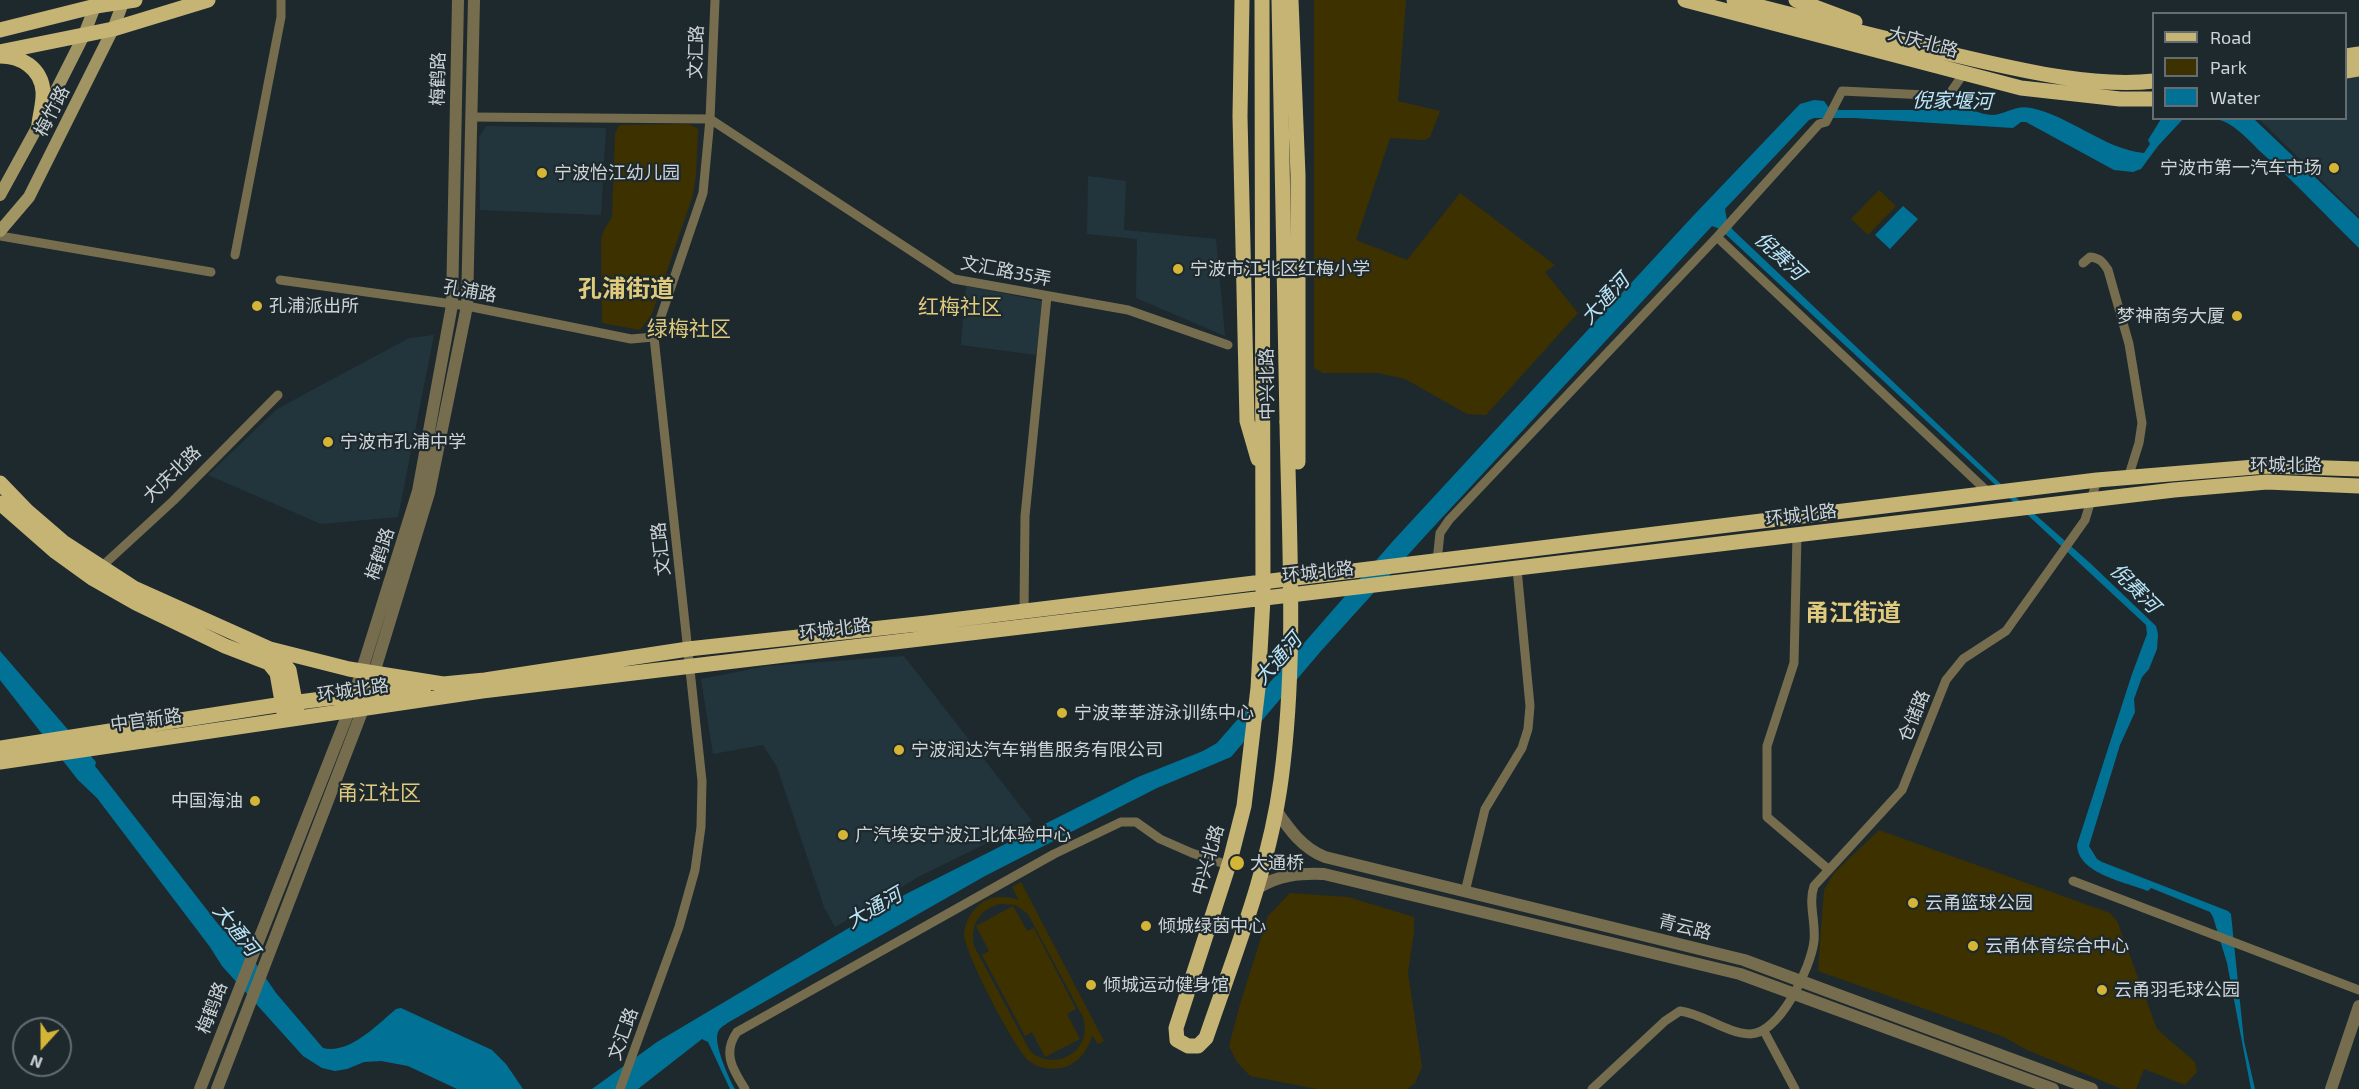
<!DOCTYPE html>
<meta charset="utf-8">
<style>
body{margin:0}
#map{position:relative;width:2359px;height:1089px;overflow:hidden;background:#1e292e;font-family:"Exo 2",sans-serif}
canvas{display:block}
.legend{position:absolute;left:2152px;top:12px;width:195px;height:108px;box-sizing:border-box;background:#1e292e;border:2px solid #646d72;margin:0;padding:8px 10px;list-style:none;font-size:18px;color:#cdd4d7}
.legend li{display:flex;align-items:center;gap:12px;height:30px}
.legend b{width:30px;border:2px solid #646d72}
.north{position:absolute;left:12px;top:1017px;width:60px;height:60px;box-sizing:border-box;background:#1e292e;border:2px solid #646d72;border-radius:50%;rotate:201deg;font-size:16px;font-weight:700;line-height:24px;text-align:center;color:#cdd4d7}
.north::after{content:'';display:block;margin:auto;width:21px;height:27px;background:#d5b535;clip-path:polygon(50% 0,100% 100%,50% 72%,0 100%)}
</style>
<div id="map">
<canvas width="2359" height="1089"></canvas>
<ul class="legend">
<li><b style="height:8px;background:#c5b474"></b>Road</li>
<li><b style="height:16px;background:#3d3100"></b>Park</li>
<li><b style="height:16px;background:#017295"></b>Water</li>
</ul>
<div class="north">N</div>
</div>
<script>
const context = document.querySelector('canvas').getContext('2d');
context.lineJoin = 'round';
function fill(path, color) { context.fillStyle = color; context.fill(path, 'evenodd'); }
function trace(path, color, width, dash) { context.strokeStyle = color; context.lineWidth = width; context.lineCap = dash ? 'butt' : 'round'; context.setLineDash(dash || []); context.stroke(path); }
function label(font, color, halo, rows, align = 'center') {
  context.font = font + ' "Exo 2","Noto Sans SC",sans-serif'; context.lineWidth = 4.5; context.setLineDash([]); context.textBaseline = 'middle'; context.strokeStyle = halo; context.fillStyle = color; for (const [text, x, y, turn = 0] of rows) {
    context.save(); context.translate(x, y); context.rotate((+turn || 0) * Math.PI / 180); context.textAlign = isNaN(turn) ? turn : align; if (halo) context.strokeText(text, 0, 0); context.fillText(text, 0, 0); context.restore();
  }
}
const built = new Path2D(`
 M2359,76V217L2259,119L2346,118V79Z
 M486,126L606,128L601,215L480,210L479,137Z
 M1088,176L1126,181L1124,230L1216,239L1225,336L1136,298L1137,239L1087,234Z
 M966,286L1042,301L1036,355L961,345Z
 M434,335L398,517L321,524L208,475L277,409L409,338Z
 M904,656L1032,821L918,877L835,927L824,907L777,767L763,745L713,754L701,679L767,666Z`);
const green = new Path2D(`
 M1314,0H1406L1398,101L1440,111L1430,137L1424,140L1390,138L1356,240L1407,260L1460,193L1555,265L1545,272L1578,313L1486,415L1467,414L1405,379L1378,373H1323L1314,368Z
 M689,124L698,129L696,176L693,195L652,314L640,330L602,323L601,240L604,230L612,217L615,134L619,125Z
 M1879,190L1896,206L1868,235L1851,219Z
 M1879,830L2110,913L2117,921L2157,1029L2195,1062L2197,1072L2185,1085L2144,1069L2136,1089H2122L2027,1050L2004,1037L1818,971L1824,890L1834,873Z
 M1021,882L1104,1041L1098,1044L1092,1035C1089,1048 1081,1060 1068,1066C1055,1071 1039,1069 1029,1061C1015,1050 965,953 964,935C964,924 971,911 980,904C992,895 1006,896 1019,900L1012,887ZM1000,904L1015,905L1028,914L1083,1017C1094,1051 1055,1073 1030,1051L974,946C970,925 979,909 1000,904Z
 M1290,893L1348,897L1414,917V931L1408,973L1422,1067L1415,1083L1407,1089H1317L1250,1076L1237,1062L1229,1046L1240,1004L1268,916Z
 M1013,906L1027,931L1034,928L1076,1009L1067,1014L1080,1039L1045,1057L1032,1032L1025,1036L982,955L989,951L976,926Z`);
const water = new Path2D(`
 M1814,100L1824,101L1829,108L1840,110H1972C1981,113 1990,117 1999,114C2010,111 2019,105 2031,108C2070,116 2104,149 2144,153L2150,144L2148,140L2161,119H2183L2158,146L2141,169L2133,172L2114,170L2026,122H2021L2013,128L1854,118H1814L1809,120L1725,209L1727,221L1733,230L2004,487L2090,563L2156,626L2158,634L2157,649L2149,669L2142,677L2134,699L2135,712L2120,745L2089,846L2097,859L2102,862L2228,911L2231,914L2244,1041L2255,1089H2251L2227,963L2213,917L2210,912L2151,888L2148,891C2126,882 2078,874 2077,845L2132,674L2147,634L2146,625L1720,229L1712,226L1426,535L1321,651L1231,757L1157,788L985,876L729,1022C725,1025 720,1027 718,1032C713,1043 729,1079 735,1089H730L708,1042L702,1039L638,1089H592L657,1042L906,894L1138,777L1203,751L1217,743L1393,541L1693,216L1800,104Z
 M2216,119H2254L2359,219V248C2327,217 2297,184 2263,154C2249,141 2235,123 2216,119Z
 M1903,206L1918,219L1890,249L1875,235Z
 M0,651L96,762L95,766L218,924L228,935L239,939L276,993L323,1048C349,1055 378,1024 396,1009L401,1008L492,1050L506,1064L523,1089H457L408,1066L381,1061L364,1062L347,1069L335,1071L322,1068L303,1056L222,966L210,947L97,798L78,780L0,680Z`);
const minor = new Path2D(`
 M471,117L710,119L954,279L1128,310L1228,345
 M0,236L211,272
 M1717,237L1819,124L1826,122L1842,91L1948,96L1964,73
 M235,255L281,17V0
 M2083,263L2090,257C2100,258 2103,262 2108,270L2129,344L2142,423L2139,443L2128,478
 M280,280L467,306L631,339L654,337
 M1797,535L1794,663L1767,746V817L1828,869
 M1437,561L1440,533L1449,520L1717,237L1989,493
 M99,569L173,501L278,395
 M1024,611L1025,516L1047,296
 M2073,881L2359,990
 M1465,892L1485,809L1522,748L1528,729L1530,706L1517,569
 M1764,1031L1795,1089
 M620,1089L679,927L695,870L701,827L702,781L654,337L703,193L710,119L715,0
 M745,1089C733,1070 722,1053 737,1032L1054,854L1121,822H1136L1160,839L1192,853L1228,865
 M1592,1089L1665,1021L1680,1011C1704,1014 1725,1033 1750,1034C1780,1034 1811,967 1814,941C1816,922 1808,903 1814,886L1902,790L1946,680L1963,659L2006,631L2085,520L2097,480`);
const tertiary = new Path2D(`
 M1275,809C1289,829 1302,848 1325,857L1744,960L2092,1089
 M1258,888C1278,875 1300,873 1324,874L1740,974L2053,1089
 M200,1089L349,711L418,491L452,305L458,0
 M217,1089L363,709L429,493L467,306L474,0
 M2331,1089L2359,1006`);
const secondary = new Path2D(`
 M0,195L39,124L84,35L97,1
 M0,231L29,197L113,29L124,0`);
const primary = new Path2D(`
 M1242,0L1240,116L1247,421L1258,459
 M1262,0L1263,598L1258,688L1244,806L1230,861L1176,1028L1177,1040L1188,1046H1198L1206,1038C1235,953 1269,869 1281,780C1297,661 1289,541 1287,422
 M1291,0L1298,175V462
 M1685,0L2021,88L2120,99H2154
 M1734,0C1808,19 1881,38 1955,55C2016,69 2091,88 2154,81
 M1796,0L1855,22
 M0,30L96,6L135,0
 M0,52L113,29L208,0
 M0,56C21,56 41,68 43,91C44,102 40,114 39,124
 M2346,56L2359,54
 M2346,71L2359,69
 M0,483L27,511L63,542L134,588L270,649L349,669L443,684L485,680L688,649L927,623L2097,480L2267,466L2359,469
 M0,503L56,552L92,578L136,603L225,646L269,663L277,673L284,713
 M272,651L289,670L297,712
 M0,748L283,704L425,686
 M0,762L482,691L2174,490L2267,482L2359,486`);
const primaryBridge = new Path2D(`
 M1279,0L1287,422`);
const markers = [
 [2334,168,6,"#d5b535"],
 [542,173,6,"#d5b535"],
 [1178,269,6,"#d5b535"],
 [257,306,6,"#d5b535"],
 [2237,316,6,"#d5b535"],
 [328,442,6,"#d5b535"],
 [1062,713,6,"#d5b535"],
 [899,750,6,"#d5b535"],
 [255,801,6,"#d5b535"],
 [843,835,6,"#d5b535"],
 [1237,863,8,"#d5b535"],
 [1913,903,6,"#d5b535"],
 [1146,926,6,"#d5b535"],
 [1973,946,6,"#d5b535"],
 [1091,985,6,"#d5b535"],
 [2102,990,6,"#d5b535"]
];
const streetNames = [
 ["大庆北路",1923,42,15],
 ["文汇路",696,52,-88],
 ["梅鹤路",438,79,-89],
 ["梅竹路",52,111,-63],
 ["文汇路35弄",1006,271,11],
 ["孔浦路",470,291,10],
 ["中兴北路",1267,384,-91],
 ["环城北路",2286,465],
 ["大庆北路",172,474,-44],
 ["环城北路",1801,515,-7],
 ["文汇路",661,549,-96],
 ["梅鹤路",380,554,-72],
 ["环城北路",1318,572,-6],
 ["环城北路",835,629,-7],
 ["环城北路",353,690,-8],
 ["仓储路",1914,716,-68],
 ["中官新路",146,720,-8],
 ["中兴北路",1208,860,-74],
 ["青云路",1685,927,14],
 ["梅鹤路",212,1008,-69],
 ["文汇路",623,1034,-70]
];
const poiNames = [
 ["宁波市第一汽车市场",2322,168,"right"],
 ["宁波怡江幼儿园",554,173],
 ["宁波市江北区红梅小学",1190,269],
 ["孔浦派出所",269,306],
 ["梦神商务大厦",2225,316,"right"],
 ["宁波市孔浦中学",340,442],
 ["宁波莘莘游泳训练中心",1074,713],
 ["宁波润达汽车销售服务有限公司",911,750],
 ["中国海油",243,801,"right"],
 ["广汽埃安宁波江北体验中心",855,835],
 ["大通桥",1250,863],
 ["云甬篮球公园",1925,903],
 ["倾城绿茵中心",1158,926],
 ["云甬体育综合中心",1985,946],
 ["倾城运动健身馆",1103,985],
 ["云甬羽毛球公园",2114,990]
];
const waterNames = [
 ["倪家堰河",1952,101,1],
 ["倪赛河",1780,256,43],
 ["大通河",1605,299,-47],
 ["倪赛河",2135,588,45],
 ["大通河",1278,659,-49],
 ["大通河",874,908,-30],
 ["大通河",236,930,51]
];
const quarterNames = [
 ["红梅社区",960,307],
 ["绿梅社区",689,329],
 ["甬江社区",379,793]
];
const districtNames = [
 ["孔浦街道",626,289],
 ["甬江街道",1853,613]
];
fill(built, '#22353d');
fill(green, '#3d3100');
fill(water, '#017295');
trace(minor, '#766d4f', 9);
trace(tertiary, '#766d4f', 12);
trace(secondary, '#a29564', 12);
trace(primary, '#c5b474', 15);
trace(primaryBridge, '#c5b474', 15);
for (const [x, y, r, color] of markers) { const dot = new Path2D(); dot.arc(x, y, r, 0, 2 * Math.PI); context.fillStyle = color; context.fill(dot); trace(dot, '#1e292e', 2); }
label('18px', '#cdd4d7', '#1e292e', streetNames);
label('18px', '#cdd4d7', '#1e292e', poiNames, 'left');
label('italic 20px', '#bbe6fa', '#1e292e', waterNames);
label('21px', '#dfca7d', '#1e292e', quarterNames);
label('bold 24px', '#dfca7d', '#1e292e', districtNames);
</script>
